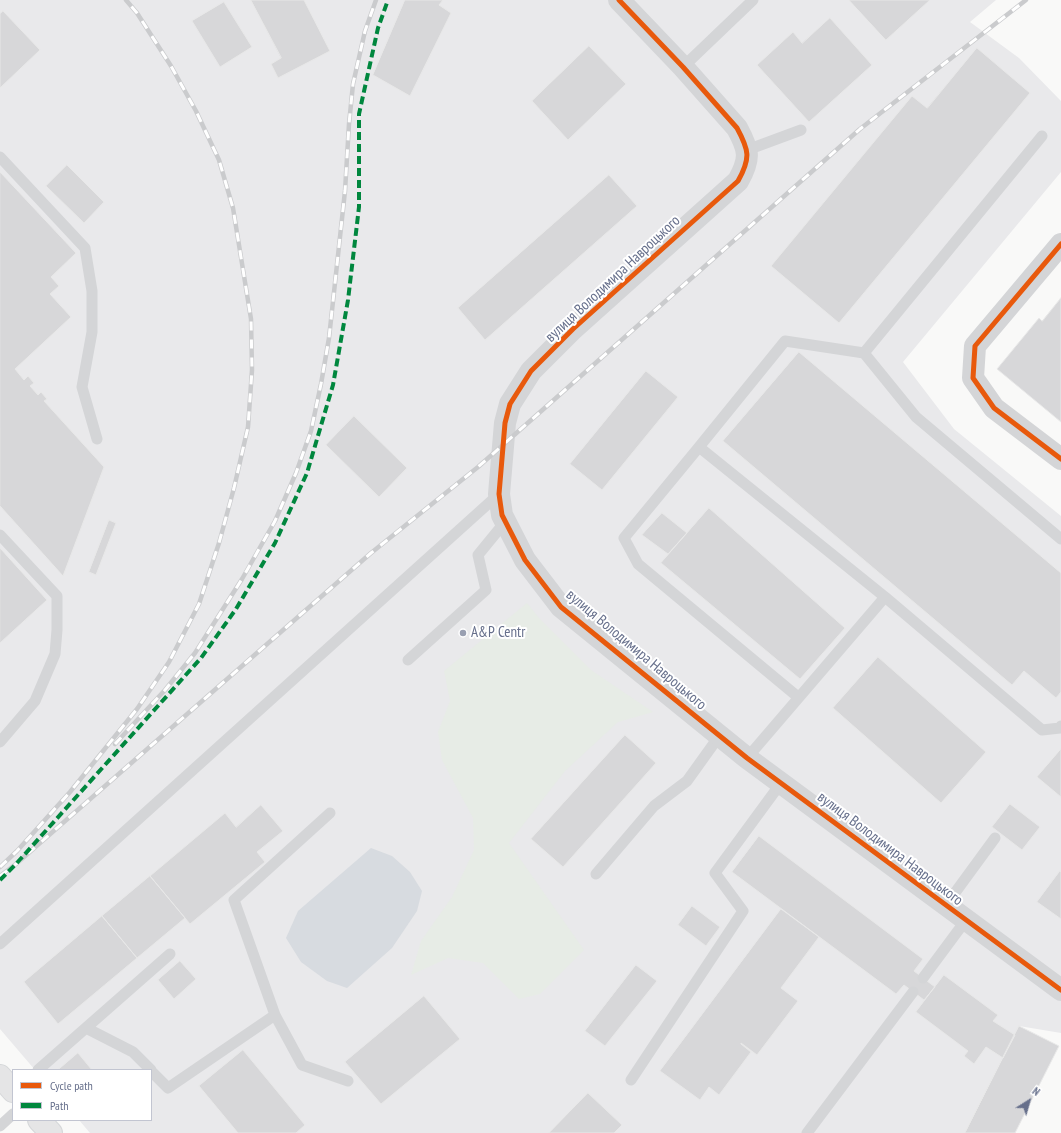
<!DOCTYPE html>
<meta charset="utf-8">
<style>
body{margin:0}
#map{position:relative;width:1061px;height:1133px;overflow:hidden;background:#f9f9f8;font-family:"PT Sans Narrow",sans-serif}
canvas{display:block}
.legend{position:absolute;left:12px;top:1069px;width:140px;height:52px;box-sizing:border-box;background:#fff;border:1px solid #c2c5d1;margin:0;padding:5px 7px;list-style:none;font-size:12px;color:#666f8b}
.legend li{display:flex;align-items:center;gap:8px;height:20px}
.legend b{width:20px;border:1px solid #c2c5d1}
.north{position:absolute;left:1009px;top:1081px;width:40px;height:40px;-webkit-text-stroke:3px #fff;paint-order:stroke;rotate:37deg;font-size:11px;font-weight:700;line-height:16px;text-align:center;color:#666f8b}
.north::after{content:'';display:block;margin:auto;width:14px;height:18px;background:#666f8b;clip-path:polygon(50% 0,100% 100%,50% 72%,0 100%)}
</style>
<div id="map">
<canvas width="1061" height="1133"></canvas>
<ul class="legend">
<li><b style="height:5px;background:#e8590c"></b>Cycle path</li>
<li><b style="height:5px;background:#00873e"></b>Path</li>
</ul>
<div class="north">N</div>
</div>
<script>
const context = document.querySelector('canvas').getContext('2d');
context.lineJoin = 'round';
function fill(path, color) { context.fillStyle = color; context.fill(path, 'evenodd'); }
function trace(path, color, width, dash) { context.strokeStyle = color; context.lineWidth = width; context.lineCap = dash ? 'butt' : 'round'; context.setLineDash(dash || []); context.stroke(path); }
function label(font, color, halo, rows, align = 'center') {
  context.font = font + ' "PT Sans Narrow",sans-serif'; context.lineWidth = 4; context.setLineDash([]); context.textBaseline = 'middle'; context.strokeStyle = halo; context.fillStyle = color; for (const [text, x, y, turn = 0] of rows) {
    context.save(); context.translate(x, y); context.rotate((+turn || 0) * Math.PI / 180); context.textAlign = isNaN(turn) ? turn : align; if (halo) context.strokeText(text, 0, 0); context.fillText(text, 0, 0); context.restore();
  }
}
const built = new Path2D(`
 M0,0H996L970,22L1019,58L1061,101V172L903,362L954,429L1061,516V1033L1019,1026L965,1133H90L79,1120H151V1070H35L0,1029Z`);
const green = new Path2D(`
 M527,603L539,618L591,670L653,712L618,722L565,771L509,843L584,950L540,994L519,999L483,963L448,958L411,975L421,941L452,897L474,850L473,818L442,760L438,732L450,701L444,671Z`);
const water = new Path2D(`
 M371,848L392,856L410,872L422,891L417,911L392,948L347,988L327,981L301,962L286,938L298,911Z`);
const building = new Path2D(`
 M251,0H304L330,51L278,78L271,64L281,58Z
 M405,0H443L439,5L451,13L410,96L373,75Z
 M849,0H930L886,40Z
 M224,2L252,47L220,67L192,21Z
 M3,11L40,50L0,88V14Z
 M830,18L872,65L809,122L757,65L793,32L802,43Z
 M589,46L626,84L568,140L532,101Z
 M977,48L1030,93L839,323L771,266L912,96L927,108Z
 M67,165L104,202L84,223L46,186Z
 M0,172L76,253L51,277L59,286L50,294L71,317L15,369L24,380L28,376L34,383L30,386L38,395L41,392L47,399L44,401L104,467L63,576L0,506Z
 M609,175L637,206L485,340L458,308Z
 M1061,298V422L997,369L1039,318L1042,321Z
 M799,352L1061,573V692L1056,698L1024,671L1012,685L723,441Z
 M646,371L678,397L602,490L570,464Z
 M354,416L407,468L379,497L326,445Z
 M709,508L845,628L800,679L661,563Z
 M662,513L687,533L668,554L642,535Z
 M109,520L116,523L96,575L89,572Z
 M0,548L47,600L0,643Z
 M878,657L986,752L941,803L833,708Z
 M625,735L656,763L563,867L531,839Z
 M1061,749V797L1037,777Z
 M1010,804L1040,827L1022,850L992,827Z
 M261,805L283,831L257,852L265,862L190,924L150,876L225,813L236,827Z
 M759,836L923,959L914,971L935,987L924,1000L904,985L896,994L732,872Z
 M1060,871L1061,872V919L1037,902Z
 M150,876L185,918L137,958L102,916Z
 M692,906L720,927L706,946L678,925Z
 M781,909L819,937L781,988L798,1001L757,1055L741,1043V1044L751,1052L719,1095L709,1087L700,1100L660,1071Z
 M102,916L137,958L58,1024L24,982Z
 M180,961L196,979L174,999L158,980Z
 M636,965L657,981L605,1046L585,1031Z
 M944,975L998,1015L993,1021L1015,1035L1003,1058L986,1047L974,1064L964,1056L968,1051L916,1012Z
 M424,996L460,1039L381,1104L345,1062Z
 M1019,1026L1059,1046L1015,1133H965Z
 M243,1050L305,1125L296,1133H238L199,1086Z
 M78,1053L92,1070H58Z
 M588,1093L622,1125L614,1133H549Z`);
const service = new Path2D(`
 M683,67L753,0
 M747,150L801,130
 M0,157L85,248L92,291V332L82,387L97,439
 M864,353L1042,136
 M699,447L624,538L638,564L798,697
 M0,535L57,596V630L55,654L35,701L0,742
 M885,597L699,447L785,341L864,353L916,417L1061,539
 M408,660L486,590L478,555L505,522
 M747,758L885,597L1042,730L1060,728L1061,726
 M596,874L654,806L687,781L720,735
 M946,905L995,838
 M0,944L499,494
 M923,978L966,920
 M275,1015L302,1065L348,1081
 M86,1028L133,1052L151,1070
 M38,1070L170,954
 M151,1071L168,1088L275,1015L234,900L330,813
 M631,1080L743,911L715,873L781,783
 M0,1126L13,1114
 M807,1133L913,992`);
const minor = new Path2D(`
 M1061,244L975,346L973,378L994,408L1061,459`);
const tertiary = new Path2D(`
 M619,0L683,67L737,128C749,150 751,158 738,181L573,329L531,371L510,404L505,423L499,494L502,515L525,560L561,607L747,758L1061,990`);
const secondary = new Path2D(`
 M0,1076L13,1091
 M39,1120L51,1133`);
const rail = new Path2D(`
 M115,744L165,690L195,653L242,579L275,521L296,473L311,431L321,384L329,338L345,191L349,124L353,84L365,31L376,0
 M0,867L17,851L70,792L137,709L169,662L199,604L219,543L234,488L248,427L252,370L251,319L233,208L219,160L196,111L171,66L137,13L126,0
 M0,876L16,864L371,553L478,467L860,129L1026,0`);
const quiet = new Path2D(`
 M0,880L16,864L201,658L236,609L275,543L307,473L333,385L348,300L359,207V114L378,28L388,0`);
const cycleway = new Path2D(`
 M619,0L683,67L737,128C749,150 751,158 738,181L573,329L531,371L510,404L505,423L499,494L502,515L525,560L561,607L747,758L1061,990
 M1061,244L975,346L973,378L994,408L1061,459`);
const markers = [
 [463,633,4,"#999fb1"]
];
const streetNames = [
 ["вулиця Володимира Навроцького",613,279,-43],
 ["вулиця Володимира Навроцького",636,650,40],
 ["вулиця Володимира Навроцького",890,849,37]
];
const poiNames = [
 ["A&P Centr",471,633]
];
fill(built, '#e9e9eb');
fill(green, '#e7ece6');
fill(water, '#d7dbe0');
fill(building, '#d7d7d9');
trace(building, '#e8e8e8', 1);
trace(secondary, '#d5d7d9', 24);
trace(service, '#d4d5d7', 11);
trace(minor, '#d4d5d7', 22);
trace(tertiary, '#d4d5d7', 22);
trace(secondary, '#e5e5e6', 22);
trace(rail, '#cacbcd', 4.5);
trace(rail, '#fff', 3, [9]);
trace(quiet, '#00873e', 4, [8, 4]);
trace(cycleway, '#e8590c', 5);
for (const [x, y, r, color] of markers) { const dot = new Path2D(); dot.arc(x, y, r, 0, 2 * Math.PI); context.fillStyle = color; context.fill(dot); trace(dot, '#fff', 1.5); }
label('15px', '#666f8b', '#fff', streetNames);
label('15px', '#666f8b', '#fff', poiNames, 'left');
</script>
